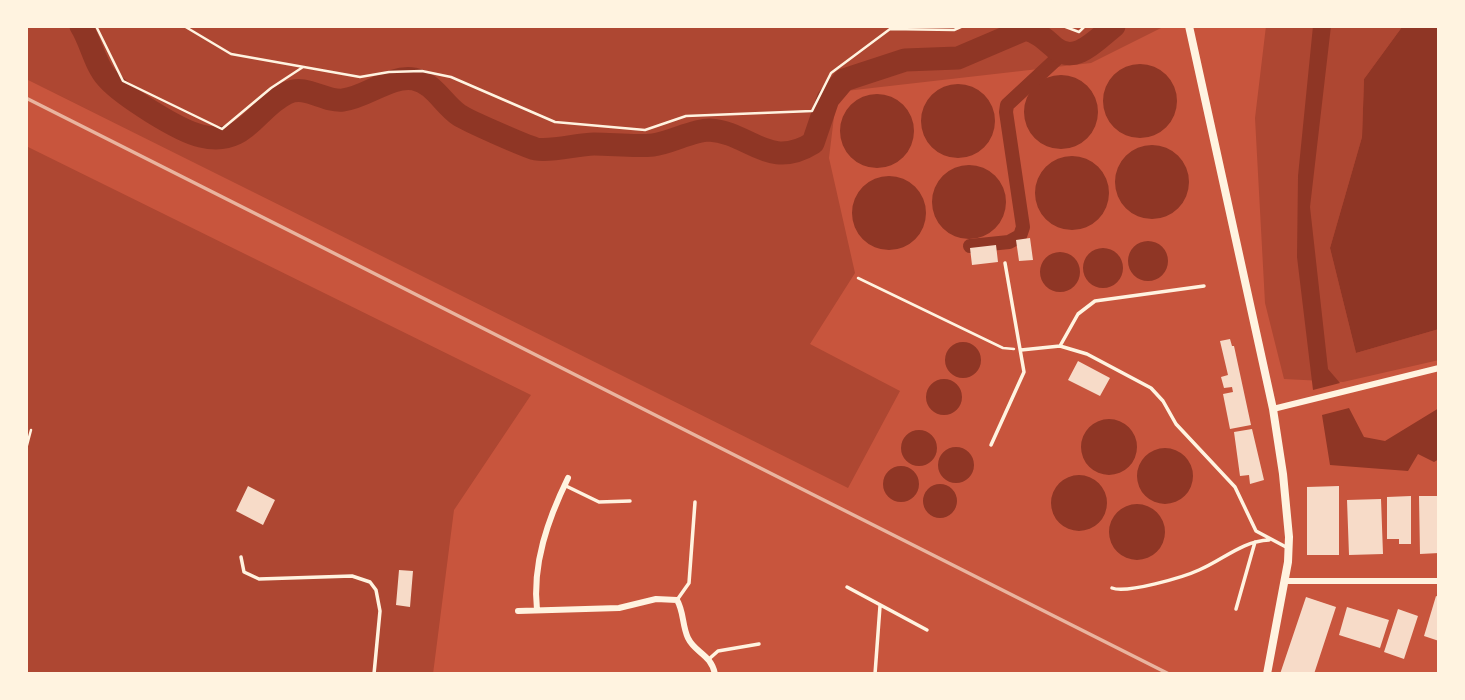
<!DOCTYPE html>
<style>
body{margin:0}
#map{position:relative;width:1465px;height:700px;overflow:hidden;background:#c8553d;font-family:"Times New Roman",serif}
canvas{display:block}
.frame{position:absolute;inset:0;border:28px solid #fff3e0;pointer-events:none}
</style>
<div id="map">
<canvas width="1465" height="700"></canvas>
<div class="frame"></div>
</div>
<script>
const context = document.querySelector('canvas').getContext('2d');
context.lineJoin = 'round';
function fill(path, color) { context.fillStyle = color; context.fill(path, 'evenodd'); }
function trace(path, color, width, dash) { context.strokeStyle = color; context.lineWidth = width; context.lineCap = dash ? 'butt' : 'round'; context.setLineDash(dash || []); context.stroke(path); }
const green = new Path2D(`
 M26,26H1165L1091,63L837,92L829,158L855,273L810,344L900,391L848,488L26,79Z
 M1266,26H1407L1402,27L1364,79L1362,137L1330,248L1356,353L1439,329V360L1343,382L1284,379L1265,303L1255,118Z
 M26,146L531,395L454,510L433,674H26Z`);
const water = new Path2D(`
 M1313,26H1331L1310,207L1328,369L1340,383L1313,390L1297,257L1298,176Z
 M1407,26H1439V329L1356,353L1330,248L1362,137L1364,79L1402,27Z
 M1103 101a37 37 0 1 1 74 0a37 37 0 1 1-74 0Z
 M1024 112a37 37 0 1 1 74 0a37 37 0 1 1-74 0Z
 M921 121a37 37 0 1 1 74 0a37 37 0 1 1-74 0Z
 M840 131a37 37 0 1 1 74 0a37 37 0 1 1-74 0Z
 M1115 182a37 37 0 1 1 74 0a37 37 0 1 1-74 0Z
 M1035 193a37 37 0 1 1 74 0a37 37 0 1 1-74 0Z
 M932 202a37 37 0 1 1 74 0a37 37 0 1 1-74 0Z
 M852 213a37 37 0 1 1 74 0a37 37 0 1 1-74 0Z
 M1128 261a20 20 0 1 1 40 0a20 20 0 1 1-40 0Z
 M1083 268a20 20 0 1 1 40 0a20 20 0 1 1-40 0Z
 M1040 272a20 20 0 1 1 40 0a20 20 0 1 1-40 0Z
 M945 360a18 18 0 1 1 36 0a18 18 0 1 1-36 0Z
 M926 397a18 18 0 1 1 36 0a18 18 0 1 1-36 0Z
 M1349,408L1364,437L1385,441L1439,408V459L1434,462L1418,454L1408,471L1330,465L1322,415Z
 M1081 447a28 28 0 1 1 56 0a28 28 0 1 1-56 0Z
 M901 448a18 18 0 1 1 36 0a18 18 0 1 1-36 0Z
 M938 465a18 18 0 1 1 36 0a18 18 0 1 1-36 0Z
 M1137 476a28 28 0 1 1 56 0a28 28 0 1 1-56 0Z
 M883 484a18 18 0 1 1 36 0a18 18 0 1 1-36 0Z
 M1051 503a28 28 0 1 1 56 0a28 28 0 1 1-56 0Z
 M923 501a17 17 0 1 1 34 0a17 17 0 1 1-34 0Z
 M1109 532a28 28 0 1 1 56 0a28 28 0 1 1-56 0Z`);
const canal = new Path2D(`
 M970,246L1009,242L1020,236L1023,227L1006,112L1007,105L1063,53`);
const river = new Path2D(`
 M81,26C91,42 95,65 107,78C123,96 179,131 201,136C247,147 255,108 287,93C306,84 324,102 343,100C367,97 390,75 414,79C434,83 443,104 459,115C468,121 525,146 536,149C552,152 578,144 594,144C613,144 634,147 653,145C670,143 693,130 709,130C750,132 768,171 813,143L828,99L844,80L905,60L958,58L1026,29C1038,32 1046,40 1055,48C1076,65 1097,39 1114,26`);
const building = new Path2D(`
 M1030,238L1033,260L1019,261L1016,240Z
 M996,245L998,262L972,265L970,248Z
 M1230,339L1232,346H1234L1251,425L1230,429L1223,394L1233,392L1232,387L1224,388L1221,377L1228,375L1220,341Z
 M1078,361L1110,378L1100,396L1068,380Z
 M1252,429L1264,480L1250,484L1249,475L1240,476L1234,432Z
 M248,486L275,500L263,525L236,511Z
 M1339,486V555H1307V487Z
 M1411,496V544H1399V539H1387V497Z
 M1419,496H1439V553L1420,554Z
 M1381,499L1383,554L1349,555L1347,500Z
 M399,570L413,571L410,607L396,605Z
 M1436,596L1439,597V641L1424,636Z
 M1306,597L1336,607L1314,674H1280Z
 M1347,607L1389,620L1380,648L1339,635Z
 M1398,609L1418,616L1404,659L1384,652Z`);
const path = new Path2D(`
 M96,26L123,81L222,129L271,88L303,67
 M184,26L231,54L360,77L389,72L422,71L451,77L555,122L645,130L686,116L812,111L831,73L890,29L954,30L963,26
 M1063,26L1079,32L1085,26
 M858,278L1003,348L1014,349
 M26,449L31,430`);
const service = new Path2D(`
 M1060,346L1078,314L1095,301L1204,286
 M1021,350L1060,346L1087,354L1151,388L1163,401L1176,424L1235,487L1256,531L1286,547
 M991,445L1024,372L1005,263
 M564,485L599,502L630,501
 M241,557L244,572L259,579L352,576L370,582L376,590L380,611L374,674
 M847,587L927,630
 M1112,588C1126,594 1184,577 1199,570C1223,560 1242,541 1269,540
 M677,600L689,583L695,502
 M1236,609L1255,542
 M709,659L718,651L759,644
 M875,674L880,606`);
const minor = new Path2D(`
 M1273,409L1439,368
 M1285,581H1439
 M537,610C532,564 548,519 568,478
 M518,611L619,608L656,599L677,600C684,612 682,625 688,638C695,653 711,654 715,674`);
const tertiary = new Path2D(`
 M1189,26L1273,409L1283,474L1289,537L1288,562L1267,674`);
const rail = new Path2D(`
 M26,98L1169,674`);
fill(green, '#ae4732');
fill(water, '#8f3625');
trace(canal, '#8f3625', 14);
trace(river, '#8f3625', 23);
fill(building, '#f7dbc8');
trace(path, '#fff3e0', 2.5);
trace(service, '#fff3e0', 3.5);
trace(minor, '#fff3e0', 6);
trace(tertiary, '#fff3e0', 8);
trace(rail, '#e9b49f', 3.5);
</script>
